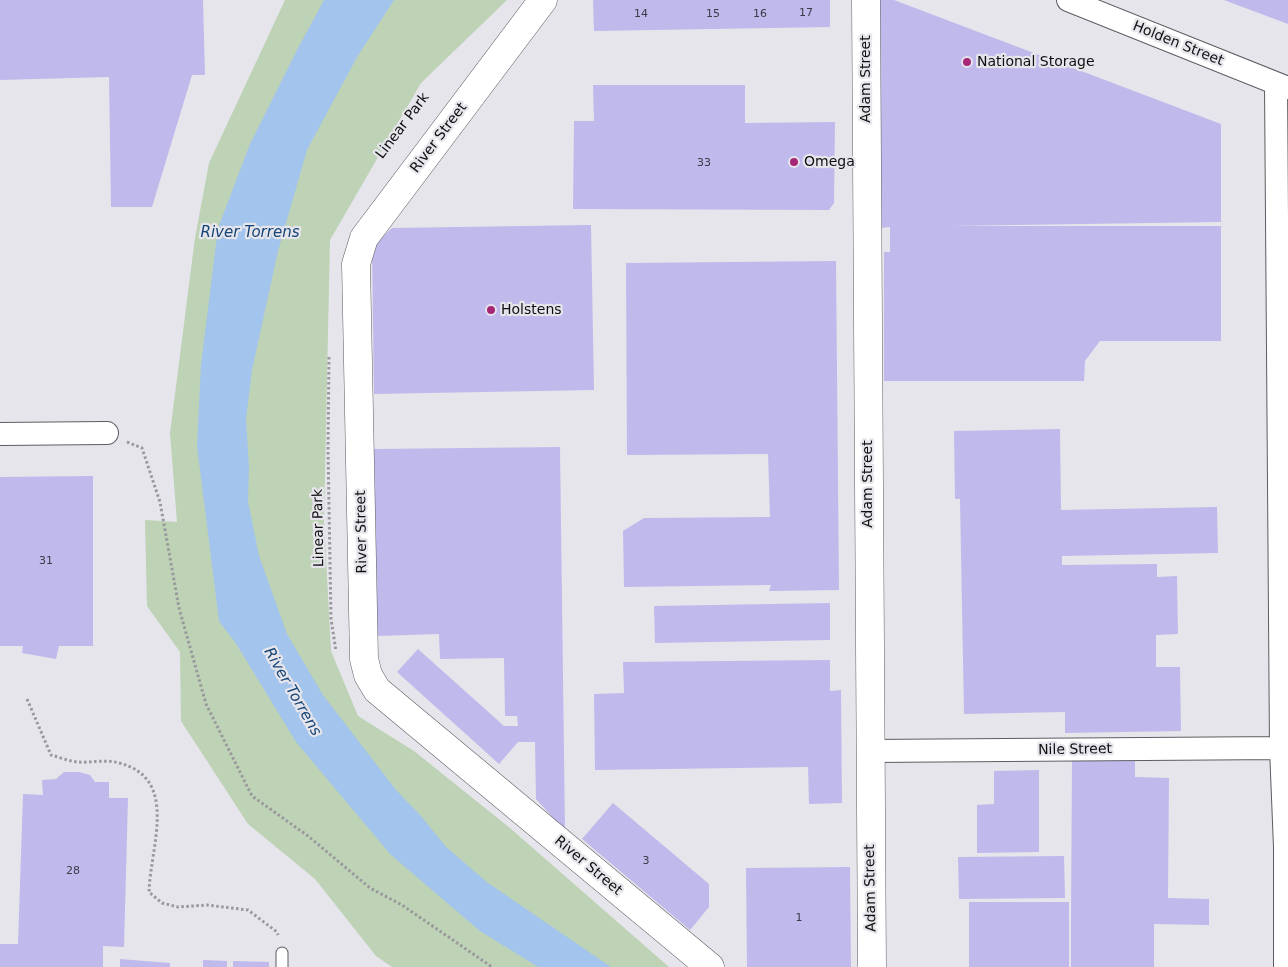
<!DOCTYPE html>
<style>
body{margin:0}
canvas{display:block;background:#e5e5eb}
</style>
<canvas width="1288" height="967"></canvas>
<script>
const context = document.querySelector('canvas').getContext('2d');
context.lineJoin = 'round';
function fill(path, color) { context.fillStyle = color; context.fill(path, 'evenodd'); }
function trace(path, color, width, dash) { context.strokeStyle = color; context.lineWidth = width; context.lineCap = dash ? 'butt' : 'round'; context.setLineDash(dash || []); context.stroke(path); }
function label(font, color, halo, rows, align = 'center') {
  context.font = font + ' "DejaVu Sans",sans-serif'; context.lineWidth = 4.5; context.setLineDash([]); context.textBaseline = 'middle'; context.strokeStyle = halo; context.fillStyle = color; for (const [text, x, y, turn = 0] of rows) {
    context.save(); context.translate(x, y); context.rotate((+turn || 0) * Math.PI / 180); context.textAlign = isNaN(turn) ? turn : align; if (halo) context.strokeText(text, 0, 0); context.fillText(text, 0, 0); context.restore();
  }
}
const green = new Path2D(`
 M285,0H507L421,83L330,240L324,520L331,651L358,716L414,751L510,828L669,967H392L376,956L315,879L248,824L181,721L180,652L147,606L145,520L177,522L170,433L195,238L209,163Z`);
const water = new Path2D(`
 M324,0H394L357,57L307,150L278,251L252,370L246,419L249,467L248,501L259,556L287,634L323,695L396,790L421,816L446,847L488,883L611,967H538L480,931L391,855L296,742L237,645L219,621L197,446L201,365L218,228L250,144L297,50Z`);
const building = new Path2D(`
 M0,0H203L205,75H192L152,207H111L109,77L0,80Z
 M593,0H830V27L594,31Z
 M876,0H894L1221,124V222L946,226H1221V341H1100L1085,361L1084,381H884V252H890V227L880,228Z
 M1224,0H1288V24Z
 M593,85H745V123L835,122L834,203L829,210L573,209L574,121H594Z
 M591,225L594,390L374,394L372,247L392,228Z
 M836,261L839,590L769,591L771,585L624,587L623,531L644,518L770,517L768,454L627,455L626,263Z
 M1060,429L1061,510L1217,507L1218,553L1062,556V565L1157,564V577L1177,576L1178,634L1156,635V667H1180L1181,731L1065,733V712L964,714L960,499H955L954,431Z
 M560,447L565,831L536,799L535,742H518L499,764L397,672L418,649L504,726H518L517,716H505L504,658L440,659L439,634L377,636L374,449Z
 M93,476V646H59L56,659L22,653L23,646H0V477Z
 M830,603V640L655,643L654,606Z
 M830,660V691L841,690L842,803L809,804L808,767L595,770L594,694L624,693L623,662Z
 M1072,757H1135V777L1169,778L1168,898L1209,899V925L1154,924V967H1071V924H1080H1071Z
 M1039,770V852L977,853V805L994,804V771Z
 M64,772H79L90,775L95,782H109V798H128L124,947L103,946V967H0V944H18L23,794L43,795L42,780L56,779Z
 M613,803L709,884V907L690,930L582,839Z
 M1064,856L1065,898L959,899L958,857Z
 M850,867L851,967H747L746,868Z
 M969,902H1069V967H969Z
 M120,959L170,963V967H120Z
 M203,960L227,961V967H203Z
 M233,961L269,962V967H233Z`);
const path = new Path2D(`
 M329,357L328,449L331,619L336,651
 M127,442L142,448L160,502L179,608L206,704L252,796L308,836L370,888L402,905L492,967
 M27,699L51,755C59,757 68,761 77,762C90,763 106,759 119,763C180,778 150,848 149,892L162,903L178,907L207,905L248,910L277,932L278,935`);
const service = new Path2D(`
 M282,967V953`);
const minor = new Path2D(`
 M1068,0L1288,88
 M1276,84L1281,748L1285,847V967
 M0,434L107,433
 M869,751L1281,748`);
const tertiary = new Path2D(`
 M543,0L364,238L356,264L364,659L368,675L377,690L710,967`);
const secondary = new Path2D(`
 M866,0L872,967`);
const markers = [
 [967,62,5,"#a62778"],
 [794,162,5,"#a62778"],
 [491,310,5,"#a62778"]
];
const numberNames = [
 ["17",806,13],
 ["14",641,14],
 ["15",713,14],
 ["16",760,14],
 ["33",704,163],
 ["31",46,561],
 ["3",646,861],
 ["28",73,871],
 ["1",799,918]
];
const streetNames = [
 ["Holden Street",1178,44,22],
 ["Adam Street",866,79,-90],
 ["Linear Park",403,126,-53],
 ["River Street",439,138,-53],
 ["Adam Street",868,484,-90],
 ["Linear Park",319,528,-91],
 ["River Street",362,532,-91],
 ["Nile Street",1075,750,-1],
 ["River Street",588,866,40],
 ["Adam Street",871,888,-91]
];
const poiNames = [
 ["National Storage",977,62],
 ["Omega",804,162],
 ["Holstens",501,310]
];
const waterNames = [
 ["River Torrens",250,233],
 ["River Torrens",292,692,60]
];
fill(green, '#bed2b6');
fill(water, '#a2c4ed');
fill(building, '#bfbaeb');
trace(service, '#5d5d62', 13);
trace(minor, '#5d5d62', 24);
trace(tertiary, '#5d5d62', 29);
trace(secondary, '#5d5d62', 29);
trace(path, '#99999d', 3, [2.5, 2.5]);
trace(service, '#fff', 11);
trace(minor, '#fff', 22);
trace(tertiary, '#fff', 28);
trace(secondary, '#fff', 28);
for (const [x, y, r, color] of markers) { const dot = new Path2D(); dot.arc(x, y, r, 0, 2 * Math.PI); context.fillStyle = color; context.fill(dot); trace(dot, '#e5e5eb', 2); }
label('11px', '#3b3a47', null, numberNames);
label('14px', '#0f0f10', '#e5e5eb', streetNames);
label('14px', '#0f0f10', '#e5e5eb', poiNames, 'left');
label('italic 15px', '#154476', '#e5e5eb', waterNames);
</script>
